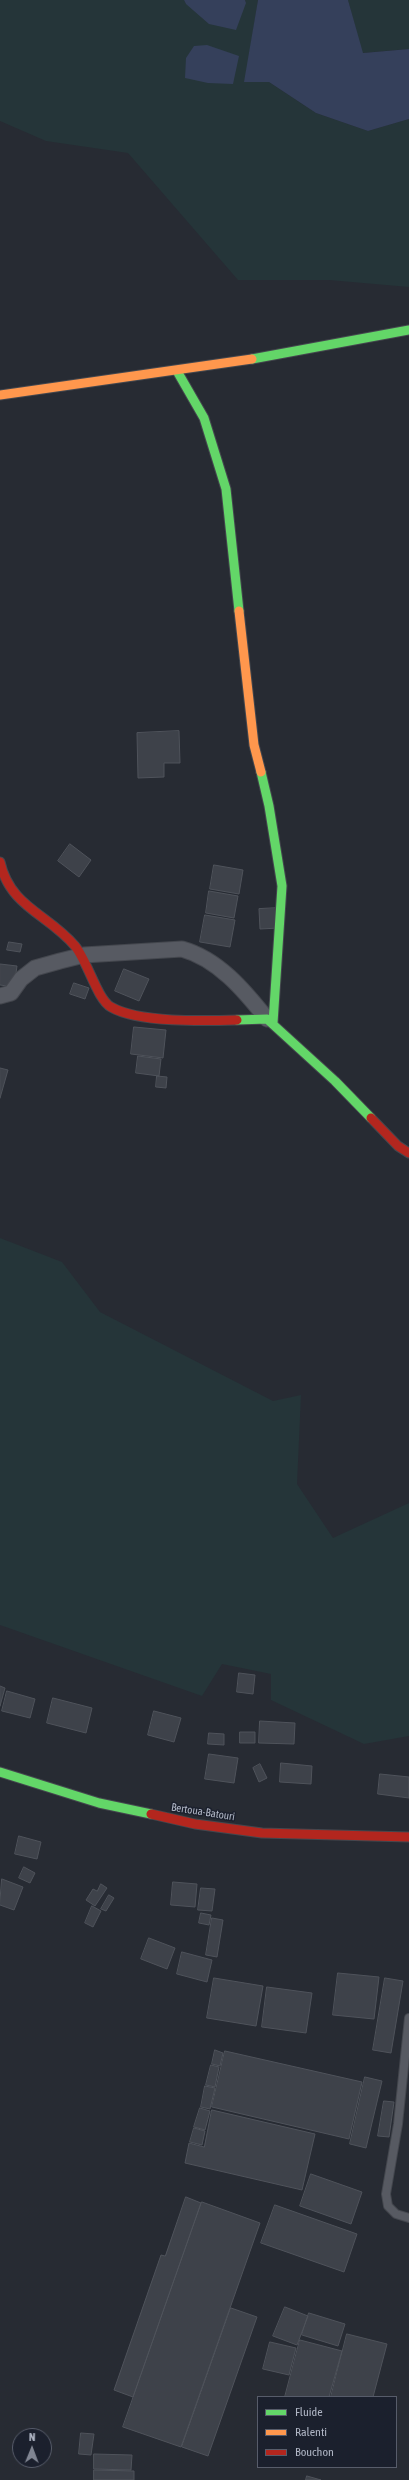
<!DOCTYPE html>
<style>
body{margin:0}
#map{position:relative;width:409px;height:2480px;overflow:hidden;background:#272b33;font-family:"Asap Condensed",sans-serif}
canvas{display:block}
.legend{position:absolute;left:257px;top:2396px;width:140px;height:72px;box-sizing:border-box;background:#1b202d;border:1px solid #575c6a;margin:0;padding:5px 7px;list-style:none;font-size:12px;color:#b0b6c5}
.legend li{display:flex;align-items:center;gap:8px;height:20px}
.legend b{width:20px;border:1px solid #575c6a}
.north{position:absolute;left:12px;top:2428px;width:40px;height:40px;box-sizing:border-box;background:#1b202d;border:1px solid #575c6a;border-radius:50%;rotate:1deg;font-size:11px;font-weight:700;line-height:16px;text-align:center;color:#b0b6c5}
.north::after{content:'';display:block;margin:auto;width:14px;height:18px;background:#808592;clip-path:polygon(50% 0,100% 100%,50% 72%,0 100%)}
</style>
<div id="map">
<canvas width="409" height="2480"></canvas>
<ul class="legend">
<li><b style="height:5px;background:#63d668"></b>Fluide</li>
<li><b style="height:5px;background:#ff974d"></b>Ralenti</li>
<li><b style="height:5px;background:#b3261e"></b>Bouchon</li>
</ul>
<div class="north">N</div>
</div>
<script>
const context = document.querySelector('canvas').getContext('2d');
context.lineJoin = 'round';
function fill(path, color) { context.fillStyle = color; context.fill(path, 'evenodd'); }
function trace(path, color, width, dash) { context.strokeStyle = color; context.lineWidth = width; context.lineCap = dash ? 'butt' : 'round'; context.setLineDash(dash || []); context.stroke(path); }
function label(font, color, halo, rows, align = 'center') {
  context.font = font + ' "Asap Condensed",sans-serif'; context.lineWidth = 3; context.setLineDash([]); context.textBaseline = 'middle'; context.strokeStyle = halo; context.fillStyle = color; for (const [text, x, y, turn = 0] of rows) {
    context.save(); context.translate(x, y); context.rotate((+turn || 0) * Math.PI / 180); context.textAlign = isNaN(turn) ? turn : align; if (halo) context.strokeText(text, 0, 0); context.fillText(text, 0, 0); context.restore();
  }
}
const green = new Path2D(`
 M0,0H184L186,4L246,3L245,0H258L245,82H269L316,113L368,131L409,119V287L329,280H238L128,153L46,141L0,121Z
 M348,0H409V49L362,53Z
 M0,1238L62,1262L100,1312L273,1401L301,1395L297,1484L333,1538L409,1503V1736L364,1744L271,1700V1674L222,1664L202,1696L0,1625Z`);
const water = new Path2D(`
 M184,0H245L246,3L236,30L209,24L186,4Z
 M258,0H348L363,53L409,49V119L368,131L316,113L269,82H244Z
 M207,45L239,56L233,84L208,83L185,78L186,58L194,46Z`);
const building = new Path2D(`
 M179,731L180,763H164V777L138,778L137,733Z
 M70,844L91,860L79,877L58,861Z
 M214,865L243,870L239,894L210,889Z
 M209,891L238,896L234,918L206,913Z
 M279,908V928L260,929L259,909Z
 M205,915L235,920L230,947L200,942Z
 M9,942L22,944L20,952L7,950Z
 M0,964L17,966L14,987L0,985Z
 M124,969L149,979L139,1001L115,991Z
 M74,983L89,988L85,999L70,994Z
 M134,1027L166,1030L163,1058L131,1054Z
 M138,1056L161,1059L159,1076L136,1073Z
 M0,1068L8,1070L0,1098Z
 M157,1076L167,1077L166,1088L156,1087Z
 M239,1673L255,1675L253,1694L237,1692Z
 M0,1686L5,1688L0,1706Z
 M7,1691L35,1699L30,1718L2,1711Z
 M53,1698L92,1708L86,1733L47,1723Z
 M154,1711L181,1718L174,1742L148,1735Z
 M260,1721L295,1723L294,1744L259,1743Z
 M240,1732H255V1743H240Z
 M209,1733L224,1734V1745L208,1744Z
 M209,1754L238,1758L234,1783L205,1779Z
 M281,1763L312,1766L311,1784L280,1782Z
 M260,1764L267,1778L259,1782L253,1768Z
 M380,1774L409,1777V1798L378,1794Z
 M19,1836L41,1842L37,1859L15,1854Z
 M24,1867L35,1873L30,1883L19,1878Z
 M2,1879L23,1887L14,1910L0,1905Z
 M173,1882L197,1884L195,1907L171,1905Z
 M101,1884L107,1888L95,1906L86,1900L93,1889L97,1891Z
 M201,1888L215,1889L212,1911L198,1910Z
 M109,1895L114,1898L106,1911L101,1909Z
 M92,1906L101,1911L93,1927L85,1923Z
 M201,1913L211,1915L209,1925L199,1923Z
 M212,1918L223,1920L217,1957L206,1955Z
 M149,1938L175,1948L167,1969L141,1959Z
 M182,1952L212,1960L207,1982L177,1974Z
 M338,1973L379,1977L374,2019L333,2015Z
 M214,1978L263,1986L256,2026L207,2018Z
 M385,1978L403,1981L391,2053L373,2050Z
 M267,1987L312,1993L306,2033L262,2027Z
 M215,2050L223,2053L220,2066L212,2064Z
 M225,2051L362,2082L349,2139L212,2107Z
 M211,2065L219,2067L215,2087L206,2085Z
 M365,2077L382,2081L366,2148L350,2144Z
 M205,2086L215,2088L210,2109L201,2107Z
 M384,2101L394,2102L389,2137L378,2136Z
 M200,2108L210,2111L205,2130L194,2127Z
 M212,2110L315,2134L302,2190L185,2163L189,2143L204,2147Z
 M194,2128L205,2131L202,2145L190,2142Z
 M311,2174L362,2192L351,2224L300,2206Z
 M186,2197L201,2203L133,2397L114,2390L161,2255L165,2256Z
 M202,2202L260,2223L181,2447L123,2427Z
 M275,2205L357,2234L344,2272L261,2243Z
 M285,2307L308,2316L297,2345L273,2336Z
 M231,2308L257,2317L208,2456L182,2447Z
 M309,2313L345,2324L338,2346L302,2335Z
 M347,2334L387,2344L373,2397H331Z
 M300,2340L342,2351L329,2397H285Z
 M270,2342L296,2348L289,2375L263,2369Z
 M81,2433L94,2434L91,2455L79,2454Z
 M94,2454L132,2455L131,2470L94,2469Z
 M94,2470L134,2471V2480H94Z
 M307,2476L321,2480H306Z`);
const lane = new Path2D(`
 M409,2018L398,2124L386,2194L388,2206L396,2214L409,2218`);
const street = new Path2D(`
 M0,996L11,993L21,979L35,968L60,961L84,955L182,949C218,959 244,990 267,1019`);
const fast = new Path2D(`
 M252,359L409,330
 M177,371L204,418L226,489L239,611
 M261,772L269,806L282,886L273,1023
 M237,1020L267,1019L335,1081L371,1118
 M0,1772L99,1803L151,1814`);
const slow = new Path2D(`
 M0,395L252,359
 M239,611L254,745L261,772`);
const jam = new Path2D(`
 M0,862C10,907 48,914 75,946C88,962 97,999 111,1007C138,1023 205,1021 237,1020
 M371,1118L398,1146L409,1153
 M151,1814L195,1824L262,1833L409,1837`);
const streetNames = [
 ["Bertoua-Batouri",203,1812,9]
];
fill(green, '#253539');
fill(water, '#35405b');
fill(building, '#3e424a');
trace(building, '#4f535b', 1);
trace(lane, '#44474e', 10);
trace(street, '#44474e', 17);
trace(fast, '#44474e', 11);
trace(slow, '#44474e', 11);
trace(jam, '#44474e', 11);
trace(lane, '#575a62', 8);
trace(street, '#575a62', 15);
trace(fast, '#63d668', 9);
trace(slow, '#ff974d', 9);
trace(jam, '#b3261e', 9);
label('11px', '#b0b6c5', '#1b202d', streetNames);
</script>
